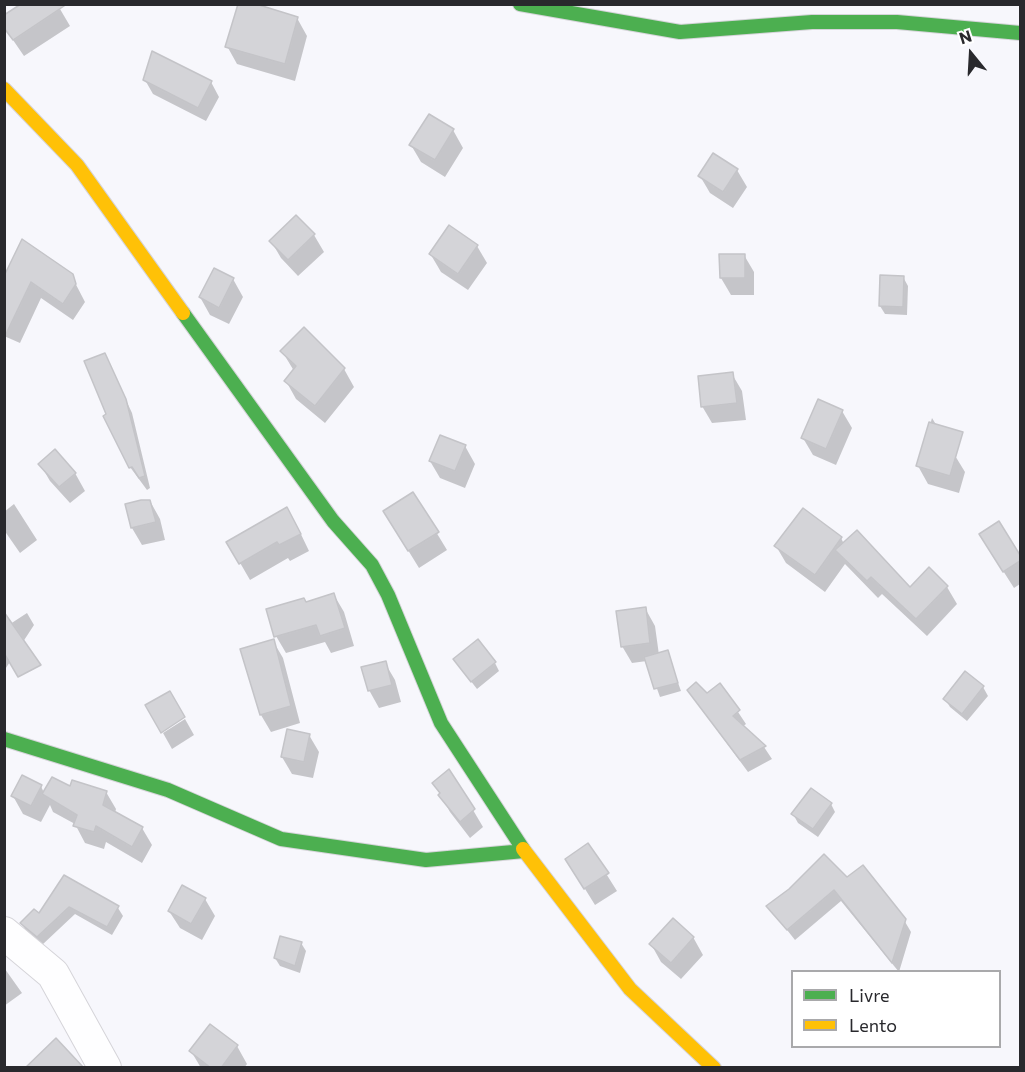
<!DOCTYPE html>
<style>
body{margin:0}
#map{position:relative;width:1025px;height:1072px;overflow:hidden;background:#f7f7fc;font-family:Commissioner,sans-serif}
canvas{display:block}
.frame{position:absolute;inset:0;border:6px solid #29292d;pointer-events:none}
.legend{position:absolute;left:791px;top:970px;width:210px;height:78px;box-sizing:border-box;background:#fff;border:2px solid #a9a9ab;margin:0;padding:8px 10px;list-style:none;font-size:18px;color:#29292d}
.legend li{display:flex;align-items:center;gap:12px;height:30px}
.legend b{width:30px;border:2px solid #a9a9ab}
.north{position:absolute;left:941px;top:24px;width:60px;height:60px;-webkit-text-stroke:4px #fff;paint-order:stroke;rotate:342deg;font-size:16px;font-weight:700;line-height:24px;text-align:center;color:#29292d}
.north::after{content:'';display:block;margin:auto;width:21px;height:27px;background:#29292d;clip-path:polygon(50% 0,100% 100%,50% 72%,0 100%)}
</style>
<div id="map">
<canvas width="1025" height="1072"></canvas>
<div class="frame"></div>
<ul class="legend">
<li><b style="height:8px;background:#4caf50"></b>Livre</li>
<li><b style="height:8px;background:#ffc107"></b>Lento</li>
</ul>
<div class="north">N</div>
</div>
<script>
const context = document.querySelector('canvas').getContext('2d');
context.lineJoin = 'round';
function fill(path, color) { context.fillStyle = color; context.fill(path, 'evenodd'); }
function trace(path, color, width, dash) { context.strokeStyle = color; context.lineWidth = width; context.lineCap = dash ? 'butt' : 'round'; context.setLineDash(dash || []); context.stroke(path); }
const shadow = new Path2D(`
 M27,4L60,9L70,26L24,56L4,27Z
 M297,18L307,36L295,81L237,64L227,46Z
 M145,80L211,82L219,97L206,121L153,94Z
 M453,130L463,148L445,177L421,162L411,145Z
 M737,170L747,187L733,208L710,193L700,176Z
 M314,235L324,252L298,276L281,258L271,241Z
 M477,246L487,263L468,290L441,272L431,255Z
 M744,255L754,272V295H731L721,278V256Z
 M71,275L85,302L73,320L41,298L20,343L4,336V278Z
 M903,277L908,286L907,315L885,314L880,306Z
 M233,279L243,297L229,324L210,315L200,297Z
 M304,329L344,369L354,387L325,423L296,399L286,381L294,371L282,351Z
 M105,355L132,413L150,488L147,490L130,467L108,415Z
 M732,374L742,391L746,420L712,423L702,406Z
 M842,411L852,428L836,465L813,455L803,438Z
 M932,418L965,472L959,493L928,484L918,466Z
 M465,446L475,464L465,488L440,478L430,461Z
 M40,464L75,473L85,491L70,503L50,481Z
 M413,494L447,550L419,568L395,529Z
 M150,501L160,519L165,540L142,545L132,528L126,505Z
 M14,504L37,540L20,553L4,530V512Z
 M999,523L1020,558V584L1014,588L991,552Z
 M297,526L309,551L290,561L288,558L250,580L228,542Z
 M841,538L844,544L910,590L929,569L947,587L957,604L927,636L882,594L878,598L845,564L825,592L786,563L776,546Z
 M334,595L344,612L354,646L331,653L325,642L286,653L276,636L306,603Z
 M645,608L655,626L659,655L667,652L681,691L660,697L647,661L632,663L622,646Z
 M27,613L34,625L4,671V628Z
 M273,641L283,658L300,723L271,732L261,715L253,683Z
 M385,663L395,680L401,702L379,708L369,690Z
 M495,663L499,671L477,689L460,667Z
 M965,674L983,687L988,696L967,721L950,707L945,699Z
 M720,685L746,724L742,727L764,747L772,759L748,772L697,703Z
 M185,719L194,735L172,749L163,733Z
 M309,735L319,752L313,778L292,774L282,757Z
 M434,783L473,810L483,827L470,838L450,812Z
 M41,786L44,793L70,789L106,792L116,809L115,813L142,828L152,845L142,863L106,842L104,849L85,843L75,824L53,812L50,805L41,822L23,814L13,796Z
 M831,804L835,812L818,837L798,823L793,814Z
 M588,845L617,891L595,905L577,876Z
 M65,877L118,908L123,916L112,935L75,914L42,945L26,931L22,923L39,916Z
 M847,879L904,920L911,932L899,972L841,901L795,940L768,906Z
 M205,899L215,916L202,940L180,928L169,911Z
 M693,937L703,955L681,979L661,962L651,944Z
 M301,943L306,951L300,973L280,966L275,958Z
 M5,969L22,993L4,1006V970Z
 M237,1046L247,1064L244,1068H201L191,1051Z`);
const building = new Path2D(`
 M21,4H67L13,40L4,28V15Z
 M238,4H256L298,17L285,64L225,47Z
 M152,51L212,81L198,108L143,80Z
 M429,114L454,129L435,160L409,145Z
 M713,153L738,169L723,192L698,176Z
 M296,215L315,234L288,260L269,241Z
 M449,225L478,245L458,274L429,254Z
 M22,239L73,274L76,284L63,304L31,282L4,338V276Z
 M719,254H745V278H720Z
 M214,268L234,278L219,308L199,297Z
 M880,275L904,276L903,307L879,306Z
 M304,327L345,368L315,406L284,381L296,366L280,351Z
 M105,353L126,399L145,476L139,478L132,467L129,468L103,416L106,414L84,361Z
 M733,372L737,403L701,407L698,376Z
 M818,399L843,410L826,449L801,438Z
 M929,422L963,432L950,476L916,466Z
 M440,435L466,445L455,471L429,461Z
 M55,449L76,473L59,487L38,464Z
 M413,492L439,532L408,551L383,511Z
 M141,500H150L156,522L131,528L125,504Z
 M287,507L301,534L279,545L277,542L239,564L226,542Z
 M803,508L842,537L815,575L774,546Z
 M999,521L1020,555V561L1003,572L979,534Z
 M857,530L910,587L929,567L948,586L916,619L871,577L867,581L835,550Z
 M334,593L345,628L320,636L316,625L274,637L266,609L304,598L306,602Z
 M646,607L650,643L621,647L616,611Z
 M4,612L41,665L18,677L4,653Z
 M274,639L291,706L260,715L240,649Z
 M478,639L496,662L471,682L453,659Z
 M668,650L678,683L654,689L644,657Z
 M386,661L392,685L368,691L361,667Z
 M965,671L984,686L962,714L943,699Z
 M696,682L707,693L720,683L740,710L733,716L766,746L740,760L687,690Z
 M170,691L185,717L161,733L145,705Z
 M287,729L310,734L304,762L281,757Z
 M449,769L475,809L460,822L438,795L440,793L432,783Z
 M22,775L42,785L31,806L11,796Z
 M52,777L70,786L72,780L107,791L103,805L143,827L132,847L96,826L94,832L73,826L77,815L42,794Z
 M811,788L832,803L813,829L791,814Z
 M588,843L609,873L584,889L565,859Z
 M824,854L847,877L863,865L906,919L892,963L834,890L787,930L766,906L789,889Z
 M64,875L119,906L107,927L69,907L37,937L20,923L34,909L39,913Z
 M182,885L206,898L191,924L168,911Z
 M673,918L694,937L671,963L649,944Z
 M280,936L302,942L295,966L274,958Z
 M210,1024L238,1045L221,1068H211L189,1051Z
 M56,1038L84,1068H25Z`);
const street = new Path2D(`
 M4,933L53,974L105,1068`);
const fast = new Path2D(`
 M520,4L680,32L812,22H897L1020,33
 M183,313L333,521L372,565L388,595L441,723L523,849
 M4,739L168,790L281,839L426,860L524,851`);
const slow = new Path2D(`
 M4,89L77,165L183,313
 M523,849L630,989L714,1068`);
fill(shadow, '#0003');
fill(building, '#d4d4d8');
trace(building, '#c4c4c8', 1.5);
trace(street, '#d5d4d9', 34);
trace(fast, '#d5d4d9', 16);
trace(slow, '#d5d4d9', 16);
trace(street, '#fefeff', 32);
trace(fast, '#4caf50', 14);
trace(slow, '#ffc107', 14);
</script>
